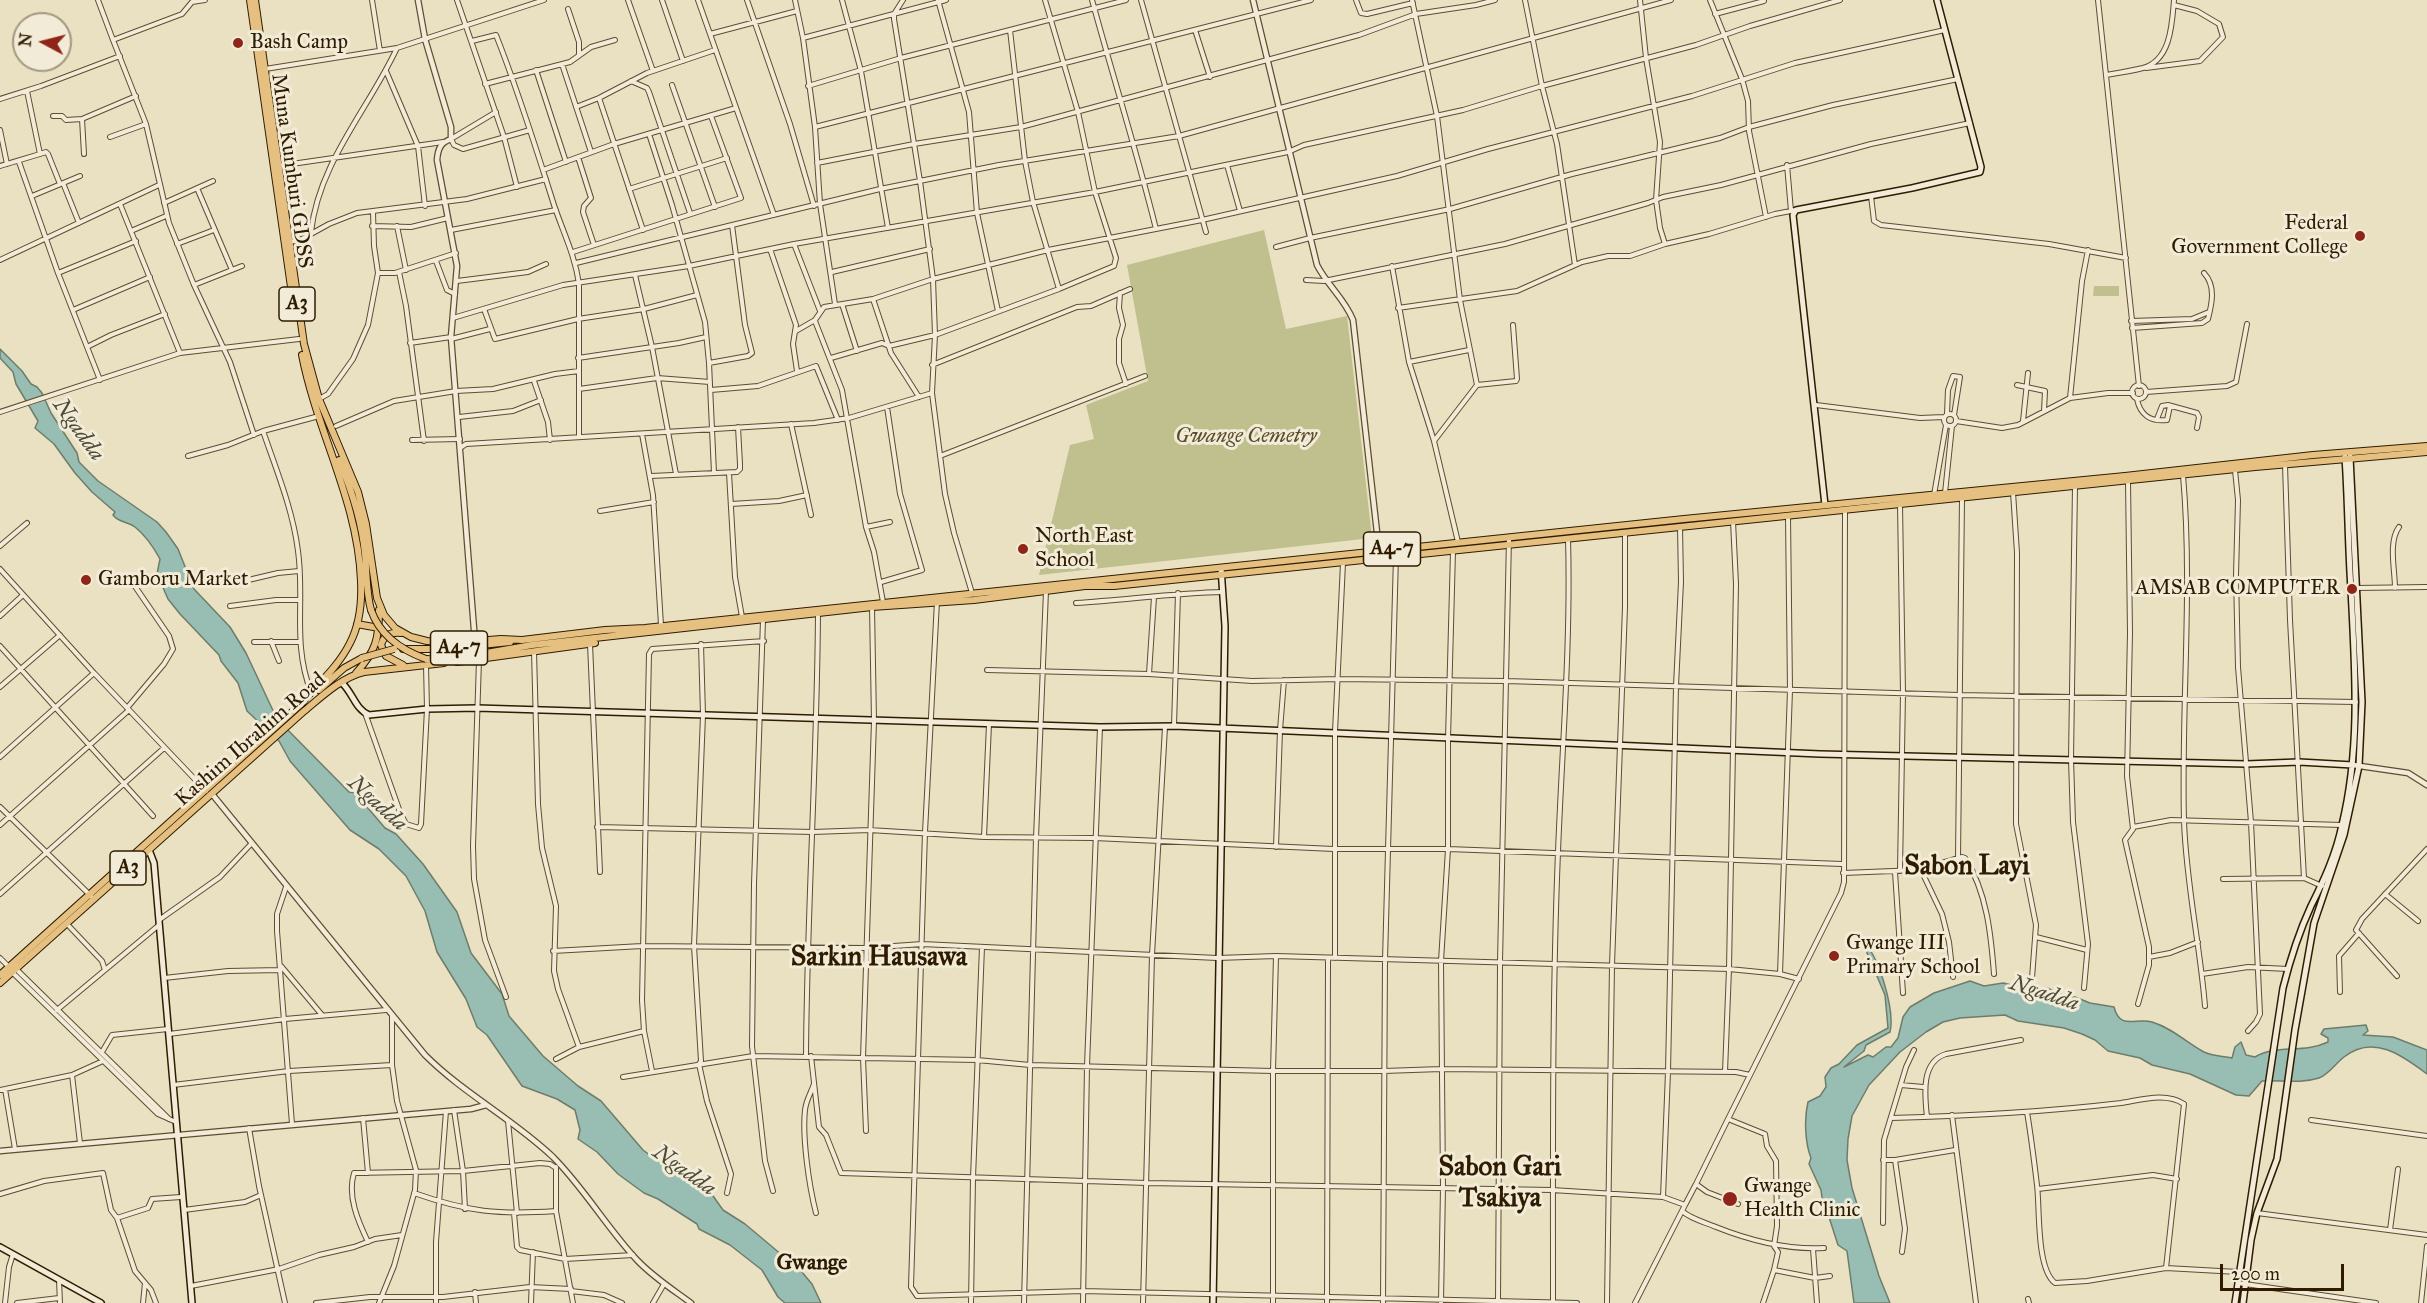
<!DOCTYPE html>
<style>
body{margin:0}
#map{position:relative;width:2427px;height:1303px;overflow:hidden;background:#eae0c2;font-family:"IM FELL Great Primer",serif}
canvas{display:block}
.north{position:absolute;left:12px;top:12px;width:60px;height:60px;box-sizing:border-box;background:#f1ebd7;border:2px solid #a39881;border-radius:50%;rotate:277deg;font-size:16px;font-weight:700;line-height:24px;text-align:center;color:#2f1c00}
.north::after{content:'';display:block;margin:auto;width:21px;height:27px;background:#8f2418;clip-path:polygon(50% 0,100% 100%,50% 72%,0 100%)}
.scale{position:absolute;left:2220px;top:1264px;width:124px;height:27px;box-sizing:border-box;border:3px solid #2f1c00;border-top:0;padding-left:8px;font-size:18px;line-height:21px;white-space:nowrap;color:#2f1c00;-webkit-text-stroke:4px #f1ebd7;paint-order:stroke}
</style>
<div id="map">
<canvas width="2427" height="1303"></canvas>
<div class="north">N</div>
<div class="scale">200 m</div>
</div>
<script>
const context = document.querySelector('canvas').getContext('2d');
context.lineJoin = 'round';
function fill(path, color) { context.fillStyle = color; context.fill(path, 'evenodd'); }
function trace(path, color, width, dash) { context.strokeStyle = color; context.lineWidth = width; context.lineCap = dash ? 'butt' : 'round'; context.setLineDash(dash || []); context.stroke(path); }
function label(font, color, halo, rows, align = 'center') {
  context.font = font + ' "IM FELL Great Primer",serif'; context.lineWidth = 6; context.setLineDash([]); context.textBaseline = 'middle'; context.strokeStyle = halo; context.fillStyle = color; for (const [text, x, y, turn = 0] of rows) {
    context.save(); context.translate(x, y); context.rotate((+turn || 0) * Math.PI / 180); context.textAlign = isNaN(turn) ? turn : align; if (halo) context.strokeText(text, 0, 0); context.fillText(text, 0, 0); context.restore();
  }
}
const green = new Path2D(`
 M1264,230L1286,329L1347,316L1372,538L1039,575L1070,445L1094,439L1086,405L1148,381L1127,265Z
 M2094,286H2119V296H2093Z`);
const water = new Path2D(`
 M0,349L22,371L31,384L37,387L42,393L51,413L77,453L79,462L98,481L157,522L166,532L178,549L194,589L230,627L246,653L277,719L349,792L355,793L385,828L396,834L423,864L457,912L471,953L502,994L509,1016L543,1056L578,1086L601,1101L643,1150L651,1156L673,1163L706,1186L723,1210L745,1224L801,1271L812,1284L821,1303H785L778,1297L762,1270L730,1245L699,1229L697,1224L658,1199L644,1193L618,1174L597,1152L578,1139L580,1130L575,1110L557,1099L522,1086L487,1035L477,1027L466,999L437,952L425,911L406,876L379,849L350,830L290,761L279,741L247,711L238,683L221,661L219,655L180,614L168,599L157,574L160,559C154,548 145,535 135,527C127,521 119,523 113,515L115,512L92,492L75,473L54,444L35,428L38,421L16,384L13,372L0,358Z
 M1862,941C1879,954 1895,1011 1890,1032L1866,1045L1864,1051L1844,1067L1868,1055L1873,1057L1886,1047H1891L1898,1038L1903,1017L1910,1007L1934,993L1970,981L1984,986L2003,983L2020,987L2047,988L2068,997H2075L2090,1003L2114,1007C2120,1031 2136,1017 2152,1022C2172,1028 2186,1042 2204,1052C2212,1056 2223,1056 2232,1058L2235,1047L2241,1042L2246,1055L2255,1057C2276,1044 2303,1054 2328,1042V1038L2321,1034L2324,1029L2366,1025L2368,1031L2363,1035L2393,1037L2427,1050V1074C2402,1055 2373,1034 2344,1057C2335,1064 2329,1074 2319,1078C2300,1084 2281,1080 2262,1081L2249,1096L2236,1095L2190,1074L2152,1065L2140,1058L2108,1051L2095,1040L2082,1034L2064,1028L2018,1021L2005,1015L1960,1018L1943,1022L1926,1032L1900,1052L1869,1085L1852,1116L1848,1139L1847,1160L1852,1188L1879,1276L1890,1303H1854L1847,1251L1838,1245L1828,1214L1824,1212L1821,1190L1809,1164L1811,1158C1805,1143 1804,1118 1808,1102L1820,1096L1826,1087L1825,1077L1831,1068L1839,1064L1857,1045L1888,1028L1885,995Z`);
const minor = new Path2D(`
 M98,0L113,40
 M205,0L192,2L182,14L174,17L113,40L146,124L169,223L194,285L230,362L254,435
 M372,0L380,51
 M457,0L504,137L517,187
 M628,0L653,71
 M662,0L683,61
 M698,0L774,215
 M747,0L790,124L814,206
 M795,0L803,38L815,127L820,204L835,304
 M842,0L861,71L888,228
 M903,0L894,14V19L920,181L933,279L935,335L932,393L945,494L954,533L972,593
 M938,0L969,112L977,213L998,311
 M1092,0C1113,77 1137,152 1156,229
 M1141,0L1206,232
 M1356,0L1361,13L1367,14L1413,3
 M1412,0L1437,116L1460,300L1477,385
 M1525,0L1542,86L1557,144L1575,265
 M1640,0L1646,58L1660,142L1656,200L1660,228L1665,244
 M1710,0L1742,79L1748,101L1749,131L1766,217
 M2098,0L2139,386
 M568,9L579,42V54
 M1715,14L1764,1
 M1010,30L1025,161L1033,202L1059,289
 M1195,30L1210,77
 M710,34L797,11
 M803,38L946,0
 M472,41L496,35C518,90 536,148 554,205C563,232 575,255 579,284V437
 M562,64L591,152
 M2146,68L2200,61L2223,37L2219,24L2197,11L2174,5
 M265,69L397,48L544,0
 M536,70L566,162
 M386,71L418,146L425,206
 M2106,75C2118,73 2131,71 2143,68C2171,60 2172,24 2174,0
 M631,81L647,88L649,92L690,213
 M485,84L570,62L591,47L615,40
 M672,85L715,207
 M808,86L901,58L1126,0
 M599,98L643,230
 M0,99L41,86L120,56
 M576,107L599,98L647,73L715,50
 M496,112L451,139L454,145L463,149L530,130
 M53,116H62L66,120L82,119L136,96
 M82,119L84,154
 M815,127L1311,0
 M0,130L7,164
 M649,134L672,205L705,322L709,363L714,473
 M110,137L146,124
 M40,154L46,152L48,154L60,184
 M578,157L591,198L584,206L583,212L594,245
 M19,162L58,273L100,380
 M817,163L914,144L1021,127L1359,35L1416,14L1476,5L1495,0
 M1227,165L1240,211
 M1787,165L1791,211
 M0,166L40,154L27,91
 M278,166L443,142
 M543,170L614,144L736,108
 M63,183L79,223
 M197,188L232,270
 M629,189L727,158
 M32,196L80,176
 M1871,196L1874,221L1881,225L2049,244L2126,258
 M164,203L213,181
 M120,204L180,353
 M372,226L411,227L448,218
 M397,226L406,270
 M451,230L556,210
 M131,231L166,216
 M311,232C319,162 368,110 397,48
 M290,242L300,240L329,224L357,213L467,199L546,179
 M177,244L214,230
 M794,244L820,311
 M1276,247L1310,238L1450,209L1572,174L1720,138L1749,127L1833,105L1958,79
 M770,249L796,325L793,344L797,371
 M573,252L741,198L711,116
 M0,260L159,185
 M436,261L447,290L455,294
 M576,263L880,189L999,165L1179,136L1671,0
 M1392,266L1409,362L1434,441
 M399,272L406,306L424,441
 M832,272L930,249
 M58,273L136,241
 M378,273H395L456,253
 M635,275L652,347L676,474
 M1306,280L1324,281L1505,244L1648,203L1663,197L1721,185L1871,144L1970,123
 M457,281L528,272L546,264
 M194,285L242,266
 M1120,293L1119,308L1123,325L1119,339V363L1126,384
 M873,299L891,353L919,397
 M842,304L857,351
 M1398,308L1517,291L1582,262L1608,256H1630L1665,244L1709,234L1775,214L1796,210
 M484,309L495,339L578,319L644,309L697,295
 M73,310L150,277
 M453,318L563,285L689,266L794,244L1095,192L1288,152L1304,145L1463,110L1542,86L1696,45L1750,26L1840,0
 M815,321L842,390L866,527L874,552L883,602
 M2131,321L2192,319L2209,312
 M2132,328L2202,323L2208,319C2212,303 2216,286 2204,273
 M796,331L815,320L824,307L873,299L933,279L1048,250L1202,220L1397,176L1488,149L1692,96L1795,63L1945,30
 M451,339L490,329
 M410,343L451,337
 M87,347L111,335L165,314
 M578,358L679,343L706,337
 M831,358L882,343L889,346L935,335L1059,289L1114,266L1116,258L1095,192L1078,112L1045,0
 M1409,362L1469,350
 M709,363L748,356L752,353L745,325L732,225
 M932,365L1077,307L1091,306L1130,289
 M534,381L548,422L550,440
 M2017,385L2045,391L2044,411
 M2132 392a7 7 0 1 1 14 0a7 7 0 1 1-14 0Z
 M579,389L657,378L710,382
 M711,390L758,386L816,366L838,420
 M2146,392L2227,386L2236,382L2247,324
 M2070,398L2082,281L2088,250
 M319,399L328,394L353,359L368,325L378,273L374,246L373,212
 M2137,399C2140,415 2151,422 2167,420L2170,406
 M1816,405L1920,418L1944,417
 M0,412L180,353L299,339
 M1944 420a6 6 0 1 1 12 0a6 6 0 1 1-12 0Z
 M1947,414L1948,390L1953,376L1960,377L1954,415
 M459,417L513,411L541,400
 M2157,419L2162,406L2168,405L2197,413L2199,417L2197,428
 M1956,421L2002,428L2018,425L2070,398L2108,393H2133
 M2023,421L2028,373
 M791,424L811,515
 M336,426L394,401L456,391L493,389L555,374L579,371
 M263,431C276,469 293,510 298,551C305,600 292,643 311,692
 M642,434L653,495L661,625
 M412,440L460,439
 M460,448L466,444L814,423L849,418L932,393
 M188,456L228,445L263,431L319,416
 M940,456L1145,376
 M2285,465L2290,620L2304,878
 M2235,470L2238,500L2236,575L2238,667L2251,822L2260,1014L2256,1022L2248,1031
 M729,473L735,577L742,617
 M2183,475C2193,590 2181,706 2184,821C2186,883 2200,945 2205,1006
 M651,476L737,472L740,469V464L738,427
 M2128,481L2130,633L2127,776L2133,829L2125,840L2149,947V965L2138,1004
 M2075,486L2071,759L2073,822L2088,944L2084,988
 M2013,492L2017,553L2016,824L2036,925L2032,978
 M1945,493L1952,426
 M1934,495L1946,425
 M731,504L779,501L807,495
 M1900,504L1903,693L1900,871
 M600,511L654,502
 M866,527L890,522
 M1458,542L1434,441L1477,385L1516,381L1517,379L1513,325
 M0,546L27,523
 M0,569L94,673L206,791
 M881,582L922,570L900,494L887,407
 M227,585L278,573L299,571
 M2356,588L2427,587
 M2395,588C2395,570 2388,542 2399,527
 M937,601L925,832L911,1287L917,1296L1083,1291L1577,1303
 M1076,603C1126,600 1174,593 1223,592
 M230,606L276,600H299
 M0,616L23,595
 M763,620L754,884L752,1046L765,1161L773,1191
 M271,641L279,661
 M254,642H300
 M590,644L600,872
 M701,644L703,715L694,946L701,1061L699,1064L707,1101L731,1174L727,1193
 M0,646L153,816
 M534,651L538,804L542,848L556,906L554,971L558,989L579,1047
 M479,660L473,846L474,879L485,940L506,997
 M987,670L1149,674L1252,681L1339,679L1506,681L1959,695L2356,702
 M1149,674L1154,597
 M0,687L60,635
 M127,708L164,664L173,649L169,636L132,582
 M365,713L400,812L406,824L419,828L421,824L427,709L426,665
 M1174,726L1178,593
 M0,757L94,673
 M0,807L91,896
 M0,825L129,710
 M597,827L813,832L869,830L984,837L1094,838L1334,849H1448L1842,864
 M2133,827L2171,820L2342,825
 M984,837L989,724
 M1276,847L1280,730L1284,680
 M1958,858L1962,498
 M1921,870L1942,914L1949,942L1953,977
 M1895,872L1903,993
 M1843,873L1918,870L1962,857L1965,858C1987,892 1991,935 1994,974
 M2223,879L2304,878L2322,886
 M286,887L277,914V931L292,1124
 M0,894L164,748
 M2385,894L2418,921
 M159,920L220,877L251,844
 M67,924L102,961L105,970L159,925
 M2036,937L2087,950
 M553,951L642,946L866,948L922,944L1217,958L1276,956L1729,969L1780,974L1799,979
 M2149,957L2170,953L2198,942
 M0,958L10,968
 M1335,958V732L1343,563
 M281,966L322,1015
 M16,969L169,1119
 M12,972L158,1114L176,1122
 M1780,974L1790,690L1788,516
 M2202,974L2248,967L2288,969
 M2397,976L2356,930L2362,919L2427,849
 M164,978L228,971L280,970
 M2340,992L2339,956L2359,933
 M57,1010L105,970
 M169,1034L285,1019L386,1010
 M102,1052L112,1035L168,1029
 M806,1056C807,908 817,761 818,614
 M811,1056L819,1127L826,1135L841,1173L1147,1183L1552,1190L1663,1197L1685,1205L1696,1184L1707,1192L1738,1204
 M556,1059L579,1047L644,1031
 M652,1071L644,1031L642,1000L649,654L652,649L764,641
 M1725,1072L1729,969L1736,584L1733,521
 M72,1075L80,1143
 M1750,1075L1841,893L1844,882L1845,510
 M623,1077L753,1056L977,1060L1030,1065L1273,1071H1384L1441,1069L1736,1072L1750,1075L1728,1119
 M814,1084C811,1093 806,1100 805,1110C802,1137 809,1186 816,1213
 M173,1085L289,1071L392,1065
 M1901,1085L1923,1087
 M5,1089L15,1149
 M0,1090L72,1075L103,1061
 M454,1110L463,1171L465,1209
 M2027,1112C2031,1136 2034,1160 2037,1185C2040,1208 2036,1268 2055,1283L2087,1281L2166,1268L2238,1272
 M1952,1115L1976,1303
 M1927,1117C1925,1097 1920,1062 1946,1054L2021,1040
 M363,1118L368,1173
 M1891,1118C1968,1116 2045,1112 2121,1103C2141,1100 2166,1092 2184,1104L2166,1268
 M2311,1120L2427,1136
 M508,1121L517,1213
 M249,1128L259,1186L285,1303
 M866,1131L863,1058L874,721L872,607
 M1883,1160H1895L1955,1150
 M1895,1160L1905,1229L1902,1252
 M556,1167V1211L573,1303
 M1696,1184L1728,1119L1765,1134L1767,1146L1776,1161L1777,1226L1774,1246L1778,1252L1774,1270L1763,1303
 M2038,1189L2153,1175L2177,1179
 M414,1193C468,1212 498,1215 556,1211
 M0,1194L44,1181L103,1173L111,1210L117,1218L135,1271L151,1290L156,1303
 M1663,1197L1668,1072L1676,686L1681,582L1680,527
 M184,1210L245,1202L261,1195
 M1682,1211C1691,1219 1704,1222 1716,1227C1751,1241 1786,1250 1824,1248
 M514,1213L517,1247L520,1250L565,1259L633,1255
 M2257,1213L2427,1235
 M117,1218L148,1208L152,1199L181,1197
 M1883,1223L1884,1140L1906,1067L1914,1050
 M2390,1230L2398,1169
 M368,1242C358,1221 347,1196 354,1173L463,1171L540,1163L550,1164L556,1168
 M1813,1249L1817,1303
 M1774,1270L1815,1278L1830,1276
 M59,1280L60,1303
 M2238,1283L2376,1303
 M191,1286L279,1269L319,1255L354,1247L375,1239L402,1235
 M571,1291L604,1295L622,1303
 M475,1292L476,1303
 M2028,1299L2029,1303
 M1553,1301C1553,1151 1552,1001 1558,852C1562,747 1571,642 1568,538
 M1441,1302L1443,1187L1441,961L1448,849V739L1453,551
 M1498,1302L1500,962L1509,538
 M5,1303L9,1267L13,1254
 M17,1303L59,1298
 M143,1303L145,1283
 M316,1303L370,1297H443L530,1287L571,1289
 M379,1303L394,1266L415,1190L416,1170L397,1101L392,1065V1016
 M436,1303V1242L446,1111
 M531,1303L533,1252
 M653,1303L664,1284
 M971,1303L973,1178L982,947
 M1024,1303L1036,838L1046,591
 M1083,1303L1087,1066L1100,727
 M1143,1303L1152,955L1165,727
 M1273,1303V1071L1276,956
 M1327,1303L1328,958
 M1383,1303L1385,960L1396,556
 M1607,1303L1612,965L1625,607V533
 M1635,1303L1685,1205
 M2421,1303L2427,1246`);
const tertiary = new Path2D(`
 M418,0L425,39L451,127V139C440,143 438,149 437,160L457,266L451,337L475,642
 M1253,0L1317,265C1327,285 1345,299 1353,320L1379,550
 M2353,765L2408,773L2427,785
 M212,794L425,1055C464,1094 513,1119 553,1157C584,1188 607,1228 637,1260C653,1277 672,1289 691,1303
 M0,1151L471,1109L486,1105`);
const secondary = new Path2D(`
 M1825,505L1793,215L1796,210L1912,188L1980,172L1981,167L1937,0
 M342,683C353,693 355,709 369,715L427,709L477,708L1100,727L1174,726L1820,754L2246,764L2299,762L2353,765
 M149,850L154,863L192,1303
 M0,1247L101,1303
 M1213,1303L1225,626L1221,568
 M2235,1303L2283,988C2290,960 2299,932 2311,906C2324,880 2336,854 2342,825C2361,747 2355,669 2351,589C2348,545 2348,501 2345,457
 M2243,1303L2251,1240L2257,1213L2277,1159L2295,1030L2314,923L2344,835L2359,766L2362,702L2350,457`);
const trunk = new Path2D(`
 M250,0L295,315
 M255,0L304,344L319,399L358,492L366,524L377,598L384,615L395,628L411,637L427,641L451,643L501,639L522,640L605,630L645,628L1684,519L2125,476L2313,455L2427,446
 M339,460C352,491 362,521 365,554C367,573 366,592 371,610
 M357,624L379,628
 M401,633C390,632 384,635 381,645L386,656L403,665
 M403,649H443L510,642
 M426,659L446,660L532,645L872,607L974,600L1085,586H1114L2255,467L2427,452
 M457,662L595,643
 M356,673C376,651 379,639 379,610
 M319,690L344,668L362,658
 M0,975L301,704C318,684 338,667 350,643C360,624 362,603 361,581C358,501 317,432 302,355
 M0,983L303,712C320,698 342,677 364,672L444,663`);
const trunkBridge = new Path2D(`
 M371,610C380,636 401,650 426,659
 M362,658L394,649`);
const markers = [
 [238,43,6,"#8f2418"],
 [2360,236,6,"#8f2418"],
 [1023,549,6,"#8f2418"],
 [86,580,6,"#8f2418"],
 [2352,589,6,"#8f2418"],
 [1834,956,6,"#8f2418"],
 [1730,1199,8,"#8f2418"]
];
const shields = [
 [297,304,36],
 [1392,549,57],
 [459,648,57],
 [128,868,36]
];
const shieldNames = [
 ["A3",297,304],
 ["A4-7",1392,549],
 ["A4-7",459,648],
 ["A3",128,868]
];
const poiNames = [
 ["Bash Camp",250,43],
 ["Federal",2348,224,"right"],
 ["Government College",2348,248,"right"],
 ["North East",1035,537],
 ["School",1035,561],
 ["Gamboru Market",98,580],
 ["AMSAB COMPUTER",2340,589,"right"],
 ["Gwange III",1846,944],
 ["Primary School",1846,968],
 ["Gwange",1744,1187],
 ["Health Clinic",1744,1211]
];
const streetNames = [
 ["Muna Kumburi GDSS",291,171,82],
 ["Kashim Ibrahim Road",251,740,-41]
];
const parkNames = [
 ["Gwange Cemetry",1246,437]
];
const waterNames = [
 ["Ngadda",78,430,54],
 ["Ngadda",377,804,42],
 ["Ngadda",2044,994,18],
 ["Ngadda",684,1171,35]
];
const neighbourhoodNames = [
 ["Gwange",812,1264]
];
const districtNames = [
 ["Sabon Layi",1967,867],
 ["Sarkin Hausawa",879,958],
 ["Sabon Gari",1500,1168],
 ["Tsakiya",1500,1199]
];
fill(green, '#bfc08e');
fill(water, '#98bdb3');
trace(water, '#6e7d6b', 1.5);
trace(minor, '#5e4d30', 6);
trace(tertiary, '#5e4d30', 7);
trace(secondary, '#2f1c00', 8);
trace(trunk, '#2f1c00', 8);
trace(minor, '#f1ebd7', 4);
trace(tertiary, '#f1ebd7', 4.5);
trace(secondary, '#f1ebd7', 5);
trace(trunk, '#e5c081', 6);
trace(trunkBridge, '#2f1c00', 8, []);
trace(trunkBridge, '#e5c081', 6);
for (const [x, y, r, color] of markers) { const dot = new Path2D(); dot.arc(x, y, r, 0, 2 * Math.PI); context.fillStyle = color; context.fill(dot); trace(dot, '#f1ebd7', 2); }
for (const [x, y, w] of shields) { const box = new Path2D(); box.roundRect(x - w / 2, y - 17, w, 34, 4.5); context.fillStyle = '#f1ebd7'; context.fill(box); trace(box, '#2f1c00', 1.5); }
label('bold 20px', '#2f1c00', null, shieldNames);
label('21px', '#2f1c00', '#f1ebd7', poiNames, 'left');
label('21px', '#2f1c00', '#f1ebd7', streetNames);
label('italic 21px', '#5a4d2b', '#f1ebd7', parkNames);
label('italic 22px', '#4e4c36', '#f1ebd7', waterNames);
label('bold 22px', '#2f1c00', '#f1ebd7', neighbourhoodNames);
label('bold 27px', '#2f1c00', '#f1ebd7', districtNames);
</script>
